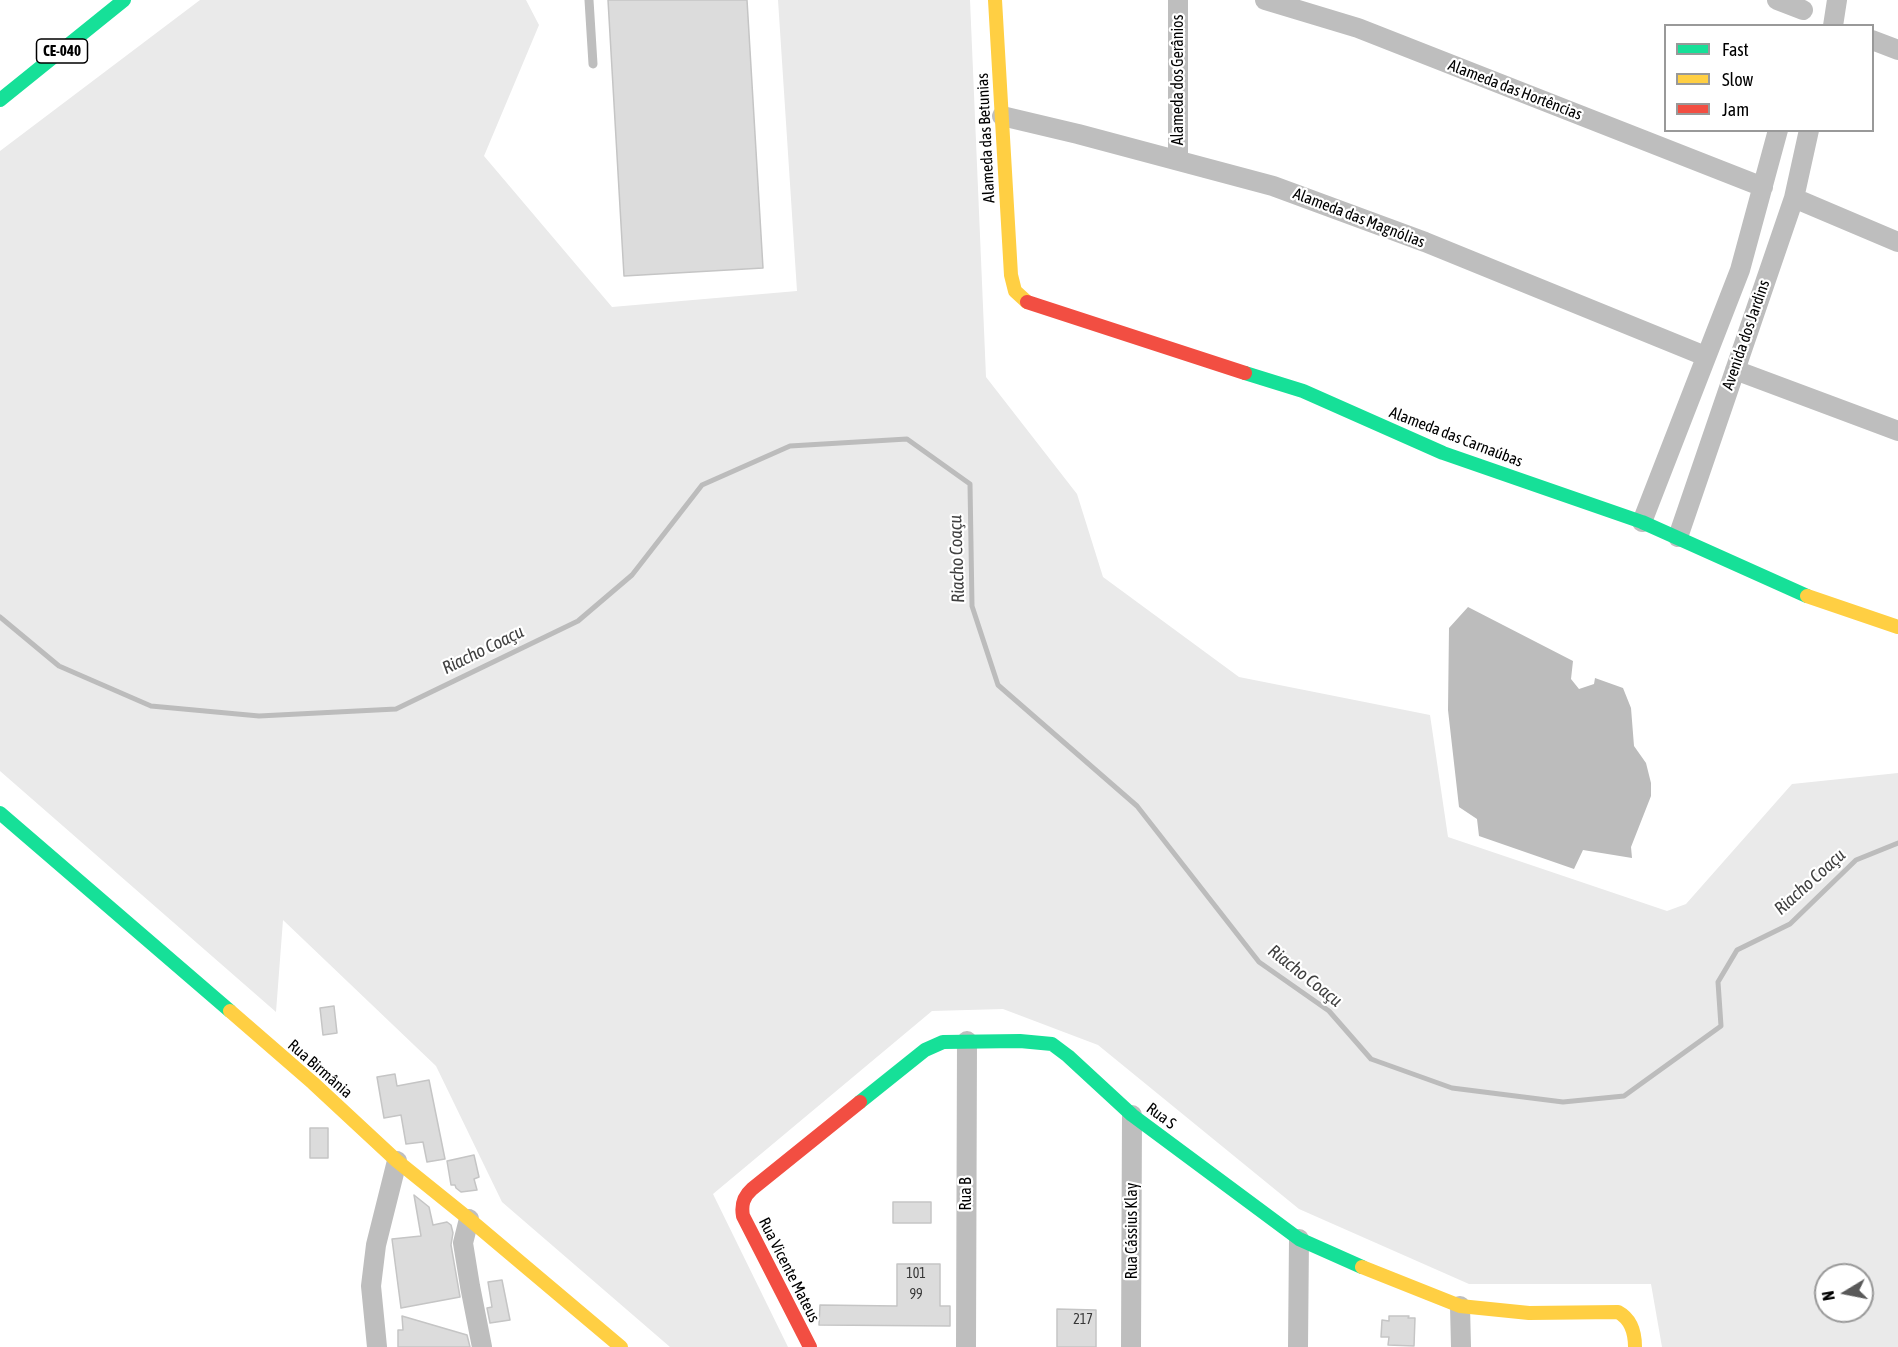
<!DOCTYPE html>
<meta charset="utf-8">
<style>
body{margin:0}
#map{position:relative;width:1898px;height:1347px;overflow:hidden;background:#fff;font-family:"Asap Condensed",sans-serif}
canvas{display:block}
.legend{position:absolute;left:1664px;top:24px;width:210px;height:108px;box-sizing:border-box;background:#fff;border:2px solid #999;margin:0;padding:8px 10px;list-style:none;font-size:18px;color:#000}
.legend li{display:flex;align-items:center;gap:12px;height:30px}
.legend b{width:30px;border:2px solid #999}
.north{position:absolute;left:1814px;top:1263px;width:60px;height:60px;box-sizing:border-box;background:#fff;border:2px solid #999;border-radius:50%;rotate:260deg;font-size:16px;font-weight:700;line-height:24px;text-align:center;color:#000}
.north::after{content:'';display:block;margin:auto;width:21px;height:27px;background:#595959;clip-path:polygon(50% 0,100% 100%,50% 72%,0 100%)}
</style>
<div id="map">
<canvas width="1898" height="1347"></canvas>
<ul class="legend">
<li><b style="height:8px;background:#16e098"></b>Fast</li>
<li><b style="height:8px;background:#ffcf43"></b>Slow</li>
<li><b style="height:8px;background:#f24e42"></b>Jam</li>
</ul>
<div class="north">N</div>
</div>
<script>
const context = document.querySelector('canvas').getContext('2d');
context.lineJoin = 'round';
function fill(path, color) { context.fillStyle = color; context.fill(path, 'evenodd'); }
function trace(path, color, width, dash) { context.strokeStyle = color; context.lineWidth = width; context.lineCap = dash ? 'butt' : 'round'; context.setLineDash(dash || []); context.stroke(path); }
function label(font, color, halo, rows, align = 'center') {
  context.font = font + ' "Asap Condensed",sans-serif'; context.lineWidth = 4.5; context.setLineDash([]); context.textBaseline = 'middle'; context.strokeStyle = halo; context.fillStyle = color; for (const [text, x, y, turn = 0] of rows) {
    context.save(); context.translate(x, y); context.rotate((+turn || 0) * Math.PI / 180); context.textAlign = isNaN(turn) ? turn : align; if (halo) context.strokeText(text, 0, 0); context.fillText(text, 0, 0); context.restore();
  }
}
const green = new Path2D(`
 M200,0H526L539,25L484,156L612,307L797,291L778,0H970L986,377L1077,494L1103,577L1239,677L1430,715L1448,837L1667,911L1686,904L1792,784L1898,773V1347H1662L1651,1284H1469L1299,1209L1098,1045L1003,1009L932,1011L713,1194L788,1347H670L502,1202L436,1066L283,920L276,1012L0,771V151ZM1826,1275H1862V1311H1826Z`);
const water = new Path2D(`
 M1468,607L1573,661L1571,679L1579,689L1594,684L1595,678L1623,688L1631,708L1634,746L1646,763L1651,783V796L1631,847L1632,858L1583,850L1574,869L1479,836L1477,819L1459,807L1448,710L1449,628Z`);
const stream = new Path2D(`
 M0,617L59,666L151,706L259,716L396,709L578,621L632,575L702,485L790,446L907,439L970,484L972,606L998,685L1137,806L1259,962L1329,1011L1371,1059L1452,1088L1563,1102L1624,1096L1721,1026L1718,982L1737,950L1790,924L1856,860L1898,843`);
const building = new Path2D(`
 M608,0H747L763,268L624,276Z
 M334,1006L337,1033L323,1035L320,1008Z
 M395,1074L397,1086L429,1080L445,1159L427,1162L423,1142L406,1144L401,1115L384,1118L377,1077Z
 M310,1128H328V1158H310Z
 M474,1155L479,1177L474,1179L477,1190L461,1192L456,1188L455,1185H451L447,1161Z
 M414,1195L429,1207L433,1225L447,1222L451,1225L453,1233L451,1245L460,1297L401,1308L392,1239L421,1236Z
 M893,1202H931V1223H893Z
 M897,1264H940V1306H950V1326L819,1325L820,1305L897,1306Z
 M502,1280L510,1320L490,1323L487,1308L492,1307L488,1282Z
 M1057,1309L1096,1310V1347H1057Z
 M402,1316L467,1335L470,1347H398V1330H403Z
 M1389,1316H1409L1408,1318H1415L1414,1346L1388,1345L1389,1337H1381L1382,1320L1389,1321Z`);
const lane = new Path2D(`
 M589,0L593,64`);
const street = new Path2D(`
 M1265,0L1358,28L1763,187
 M1777,0L1803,10
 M1833,26L1837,0
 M1872,40L1898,50
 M1002,116L1078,134L1273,186L1425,242L1705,356
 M1178,160V0
 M1794,198L1898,242
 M1735,370L1898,431
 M1642,522L1740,270L1778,130
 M1678,537L1794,198L1809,130
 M469,1219L463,1243L470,1286L482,1347
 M1460,1306L1461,1347
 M377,1347L371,1286L376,1245L397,1161
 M966,1347L967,1041
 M1131,1347L1132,1115
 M1298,1347L1299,1239`);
const fast = new Path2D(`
 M0,100L124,0
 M1245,373L1303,391L1443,453L1642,522L1807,596
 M0,813L230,1011
 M860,1102L925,1050L943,1042L1020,1041L1052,1044L1068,1056L1132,1115L1299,1239L1362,1267`);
const slow = new Path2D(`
 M995,0L1011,275L1015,291L1027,302
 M1807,596L1898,627
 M230,1011L313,1083L397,1161L469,1219L621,1347
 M1362,1267L1460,1306L1529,1313L1618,1312C1631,1319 1635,1333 1635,1347`);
const jam = new Path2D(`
 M1027,302L1245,373
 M810,1347L743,1216C741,1205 743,1197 752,1189L860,1102`);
const numberNames = [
 ["101",916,1274],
 ["99",916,1295],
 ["217",1083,1320]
];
const shields = [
 [62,51,51]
];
const shieldNames = [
 ["CE-040",62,51]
];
const streetNames = [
 ["Alameda dos Gerânios",1178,80,-90],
 ["Alameda das Hortências",1515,90,21],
 ["Alameda das Betunias",986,138,-93],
 ["Alameda das Magnólias",1359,218,21],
 ["Avenida dos Jardins",1746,335,-71],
 ["Alameda das Carnaúbas",1456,437,21],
 ["Rua Birmânia",320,1069,41],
 ["Rua S",1161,1116,37],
 ["Rua B",966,1194,-90],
 ["Rua Cássius Klay",1132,1231,-90],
 ["Rua Vicente Mateus",789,1270,63]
];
const waterNames = [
 ["Riacho Coaçu",957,559,-92],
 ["Riacho Coaçu",483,650,-26],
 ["Riacho Coaçu",1810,882,-42],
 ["Riacho Coaçu",1305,976,38]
];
fill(green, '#eaeaea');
fill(water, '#bcbcbc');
trace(stream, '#bcbcbc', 5);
fill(building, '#dcdcdc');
trace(building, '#c5c5c5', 1.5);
trace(lane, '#bebebe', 9);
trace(street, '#bebebe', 20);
trace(fast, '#16e098', 14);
trace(slow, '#ffcf43', 14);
trace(jam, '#f24e42', 14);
label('14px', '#373737', null, numberNames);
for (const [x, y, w] of shields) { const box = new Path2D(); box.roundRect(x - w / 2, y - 12, w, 24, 4.5); context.fillStyle = '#fff'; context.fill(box); trace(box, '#000', 1.5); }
label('bold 15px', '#000', null, shieldNames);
label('16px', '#000', '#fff', streetNames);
label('italic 18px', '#404040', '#fff', waterNames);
</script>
